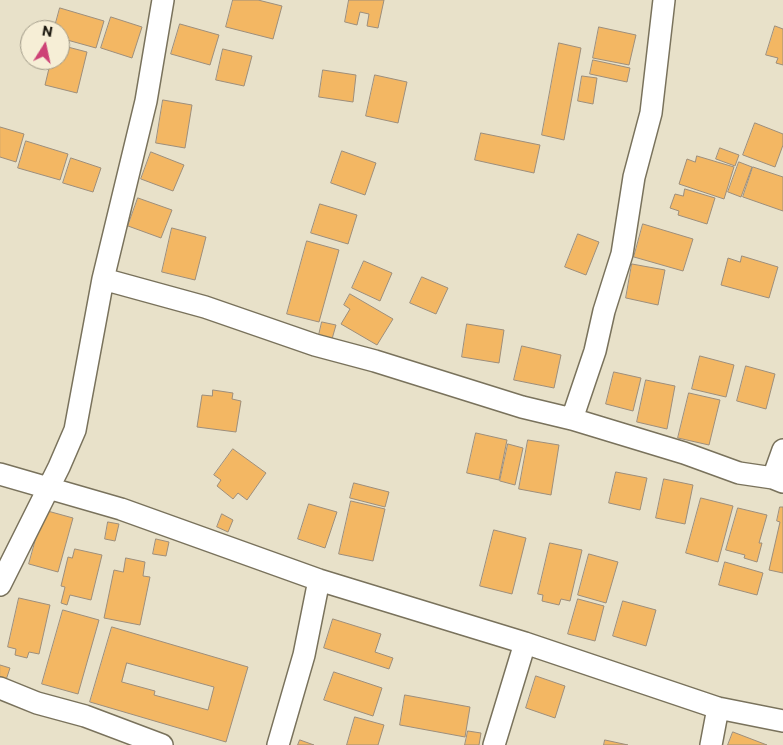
<!DOCTYPE html>
<style>
body{margin:0}
#map{position:relative;width:783px;height:745px;overflow:hidden;background:#e8e1c9;font-family:Commissioner,sans-serif}
canvas{display:block}
.north{position:absolute;left:20px;top:20px;width:50px;height:50px;box-sizing:border-box;background:#f6eed6;border:1px solid #a09a88;border-radius:50%;rotate:10deg;font-size:14px;font-weight:700;line-height:20px;text-align:center;color:#1f1c13}
.north::after{content:'';display:block;margin:auto;width:18px;height:22px;background:#cd4276;clip-path:polygon(50% 0,100% 100%,50% 72%,0 100%)}
</style>
<div id="map">
<canvas width="783" height="745"></canvas>
<div class="north">N</div>
</div>
<script>
const context = document.querySelector('canvas').getContext('2d');
context.lineJoin = 'round';
function fill(path, color) { context.fillStyle = color; context.fill(path, 'evenodd'); }
function trace(path, color, width, dash) { context.strokeStyle = color; context.lineWidth = width; context.lineCap = dash ? 'butt' : 'round'; context.setLineDash(dash || []); context.stroke(path); }
const building = new Path2D(`
 M233,0H258L282,6L273,39L226,27Z
 M349,0H384L378,28L367,26L369,14L360,12L357,25L345,22Z
 M60,8L104,21L96,48L60,38V30H54Z
 M111,17L142,27L132,58L101,48Z
 M180,24L219,35L210,65L171,54Z
 M775,26L783,29V65L776,63L778,58L766,55Z
 M599,27L636,35L629,65L593,58Z
 M559,43L581,48L564,140L542,135Z
 M60,45L87,52L77,93L45,85L51,60H60Z
 M223,49L252,56L244,86L216,80Z
 M593,60L630,68L627,82L590,74Z
 M323,70L356,75L353,102L319,97Z
 M375,75L407,82L398,123L366,116Z
 M582,76L597,78L593,104L578,101Z
 M163,100L192,105L185,148L156,143Z
 M755,123L783,134V145L775,167L743,155Z
 M0,127L24,134L16,162L0,157Z
 M481,133L540,145L534,173L475,160Z
 M26,141L68,154L60,180L18,168Z
 M720,148L739,155L735,166L716,159Z
 M342,151L376,163L365,195L331,183Z
 M151,152L184,165L173,191L141,179Z
 M697,156L734,167L724,199L679,184L687,159L695,162Z
 M71,158L101,168L93,192L63,183Z
 M739,162L752,167L741,197L728,192Z
 M753,167L783,177V211L743,197Z
 M685,189L715,198L707,224L678,215L679,211L670,208L675,194L683,196Z
 M138,198L172,210L161,238L128,226Z
 M320,204L357,215L348,244L311,233Z
 M643,224L693,239L683,271L634,257Z
 M172,228L206,237L195,280L162,272Z
 M578,234L599,242L586,275L565,267Z
 M307,241L339,250L319,322L287,314Z
 M742,256L778,267L769,298L721,285L728,258L740,262Z
 M364,261L392,273L380,301L352,288Z
 M632,264L665,270L658,305L626,298Z
 M422,277L448,288L436,314L410,303Z
 M350,294L393,319L377,345L341,324L350,309L344,305Z
 M322,322L336,325L332,339L319,335Z
 M467,324L504,330L499,363L462,357Z
 M522,346L561,355L554,388L514,380Z
 M700,356L734,365L726,397L692,389Z
 M746,366L775,374L766,409L737,401Z
 M614,372L641,378L633,411L606,404Z
 M646,380L675,386L667,429L637,422Z
 M213,390L233,393L232,399L241,401L236,432L197,427L202,395L212,396Z
 M689,393L720,400L709,445L678,438Z
 M476,433L507,440L499,480L467,473Z
 M528,440L559,445L551,495L519,489Z
 M508,444L523,448L515,485L500,481Z
 M233,449L266,473L247,500L238,493L233,499L217,486L221,480L214,475Z
 M616,472L647,478L640,510L609,503Z
 M664,479L693,485L685,524L656,518Z
 M354,483L389,492L385,507L350,498Z
 M701,498L733,506L718,562L686,553Z
 M351,501L385,509L373,561L339,554Z
 M309,504L337,512L325,548L298,539Z
 M780,507H783V573L769,570L780,522L777,521Z
 M738,508L767,515L759,543H762L757,562L744,558L745,555L726,550Z
 M44,510L73,518L58,572L29,564Z
 M222,514L233,520L228,532L217,527Z
 M108,522L119,524L115,541L105,539Z
 M494,530L526,538L512,594L480,586Z
 M156,539L169,542L166,556L153,554Z
 M550,543L582,550L570,601L561,599L559,605L542,601L543,595L538,594Z
 M75,549L102,555L91,600L70,595L67,605L61,603L65,587L61,586L68,557L72,558Z
 M589,554L618,562L606,603L578,595Z
 M126,558L145,562L143,576L150,577L140,625L104,618L114,570L123,572Z
 M725,562L763,573L757,595L719,585Z
 M19,598L50,605L39,654L29,652L27,658L15,655L16,649L8,647Z
 M578,599L604,606L595,641L568,634Z
 M623,601L656,610L646,646L613,636Z
 M63,610L99,620L78,694L42,684Z
 M333,619L381,634L375,652L393,658L389,669L324,648Z
 M112,627L248,667L226,742L90,702ZM127,663L214,687L208,710L154,695L155,691L122,682Z
 M0,665L10,668L6,680L0,679Z
 M334,672L382,688L373,716L324,700Z
 M536,676L565,686L555,718L526,708Z
 M405,695L470,707L465,737L400,725Z
 M355,717L384,725L378,745H347Z
 M468,731L481,733L479,745H465Z
 M733,732L767,745H728Z
 M300,740L314,745H298Z
 M605,740L628,745H604Z`);
const minor = new Path2D(`
 M103,279L205,307L315,345L375,361L522,407L572,419L684,453L739,473L773,478L783,482
 M572,419L595,351L604,311L622,254L634,177L651,113L664,0
 M0,474L121,509L319,580L525,643L718,708L783,721
 M773,478L783,450
 M0,585L59,467L75,430L103,279L146,101L163,0
 M0,688L37,703L85,716L162,745
 M278,745L304,655L319,580
 M494,745L525,643
 M711,745L718,708`);
fill(building, '#f3b763');
trace(building, '#9d8e7b', 1);
trace(minor, '#79725c', 24);
trace(minor, '#fff', 21);
</script>
